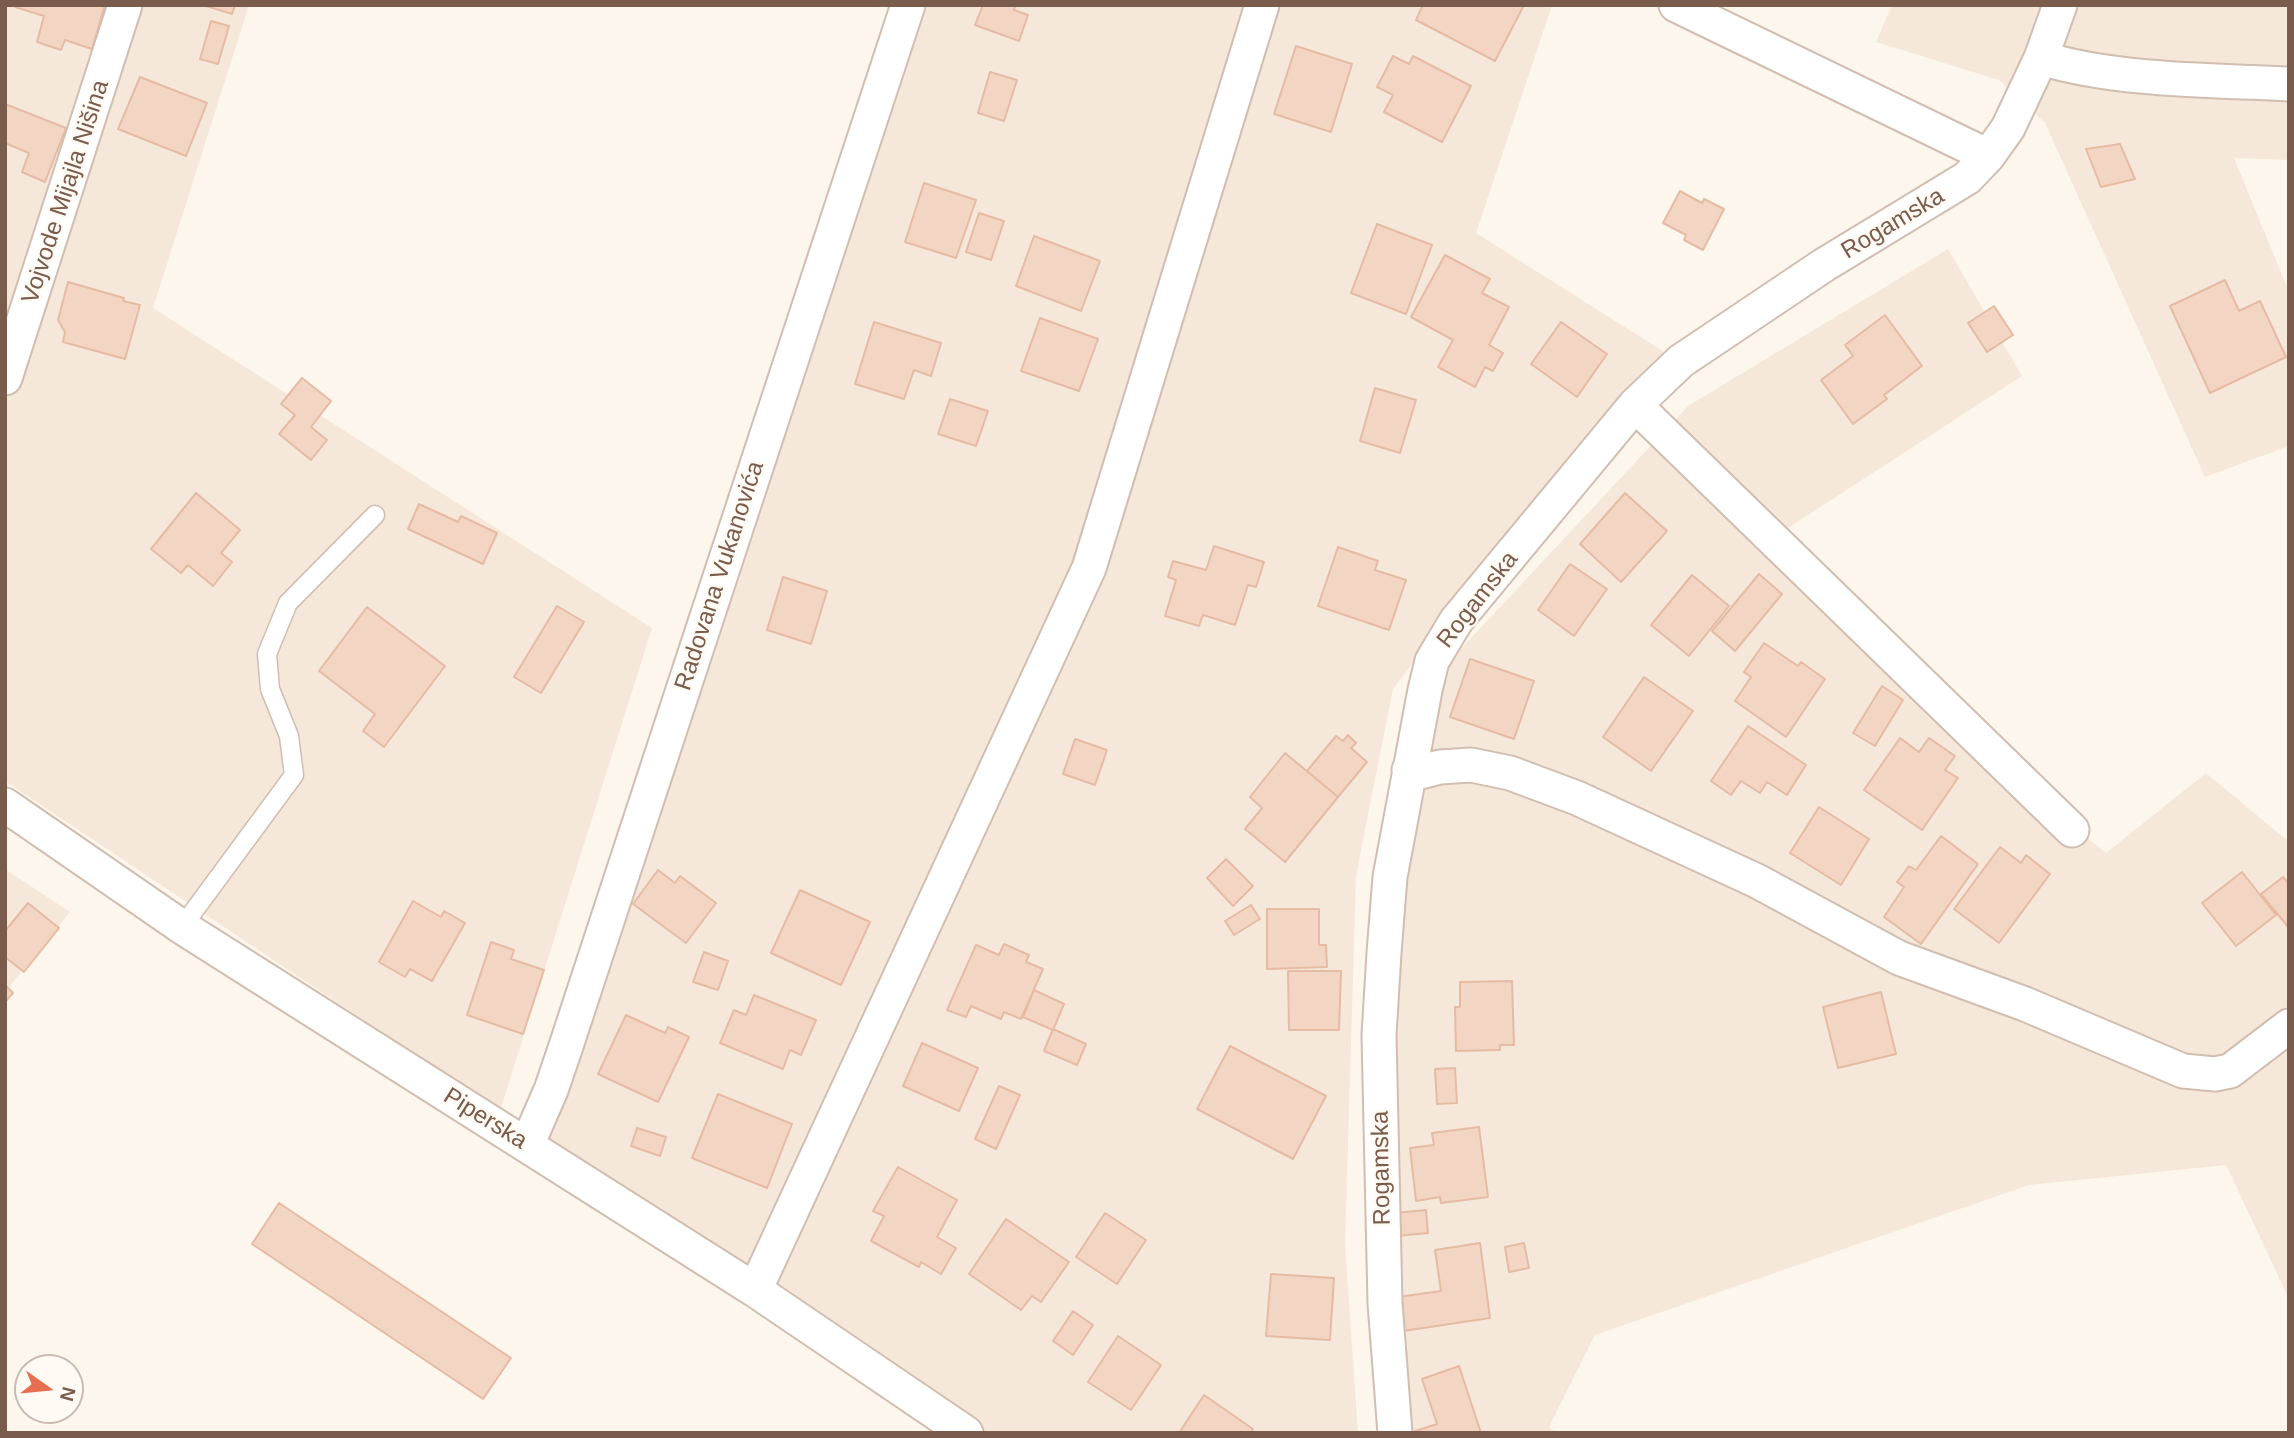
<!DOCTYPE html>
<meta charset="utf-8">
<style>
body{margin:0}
#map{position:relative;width:2294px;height:1438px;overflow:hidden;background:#fdf6ec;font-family:Arial,sans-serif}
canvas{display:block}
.frame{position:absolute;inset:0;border:7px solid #7a5c4d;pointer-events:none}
.north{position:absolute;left:14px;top:1354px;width:70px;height:70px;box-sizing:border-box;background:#fffaf3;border:2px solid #cabbb1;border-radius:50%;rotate:105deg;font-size:19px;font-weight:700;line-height:28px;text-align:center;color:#7a5c4d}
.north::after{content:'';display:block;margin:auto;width:24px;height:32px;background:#e76f51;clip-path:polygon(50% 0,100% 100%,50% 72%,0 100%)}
</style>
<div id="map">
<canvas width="2294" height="1438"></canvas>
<div class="frame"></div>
<div class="north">N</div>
</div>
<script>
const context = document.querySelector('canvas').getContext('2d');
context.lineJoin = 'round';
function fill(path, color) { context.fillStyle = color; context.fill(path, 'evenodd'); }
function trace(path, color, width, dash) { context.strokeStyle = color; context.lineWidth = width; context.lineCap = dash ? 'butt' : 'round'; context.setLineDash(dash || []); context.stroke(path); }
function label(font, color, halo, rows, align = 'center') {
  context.font = font + ' Arial,sans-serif'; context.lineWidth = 5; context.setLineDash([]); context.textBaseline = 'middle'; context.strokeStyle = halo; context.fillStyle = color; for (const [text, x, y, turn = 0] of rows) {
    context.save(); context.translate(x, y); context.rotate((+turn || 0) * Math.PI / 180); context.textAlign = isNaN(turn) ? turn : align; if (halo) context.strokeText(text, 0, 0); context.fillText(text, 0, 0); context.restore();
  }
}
const residential = new Path2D(`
 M5,5H249L153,308L652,628L500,1111L5,781Z
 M921,5H1552L1476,233L1669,355L1516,530L1393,689L1356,876L1345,1244L1358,1433H983L771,1289L538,1140Z
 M1892,5H2289V160L2234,158L2289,292V446L2205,477L2045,123L1999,80L1876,42Z
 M1948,249L2022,376L1782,532L1959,735L2106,853L2206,773L2289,842V1299L2226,1165L2029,1185L1595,1335L1549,1427L1556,1433H1380L1377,1413L1387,924L1428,684L1688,406Z
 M5,869L70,912L5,992Z`);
const building = new Path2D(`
 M16,5H105L92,49L65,40L61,50L37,42L44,16L15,7Z
 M203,5H235L232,14Z
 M983,5H1016L1014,10L1028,15L1019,41L975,25Z
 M1423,5H1519L1523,7L1495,61L1416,20Z
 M211,21L229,26L218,64L200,59Z
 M1296,46L1352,64L1331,132L1274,114Z
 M1393,56L1409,64L1413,56L1471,86L1442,142L1384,112L1393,95L1377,87Z
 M990,72L1017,80L1004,121L978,113Z
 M140,77L207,103L186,156L118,129Z
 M5,104L66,128L45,182L22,172L29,153L5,143Z
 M2120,144L2135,179L2101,187L2086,149Z
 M924,183L976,200L956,258L905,242Z
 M1680,191L1702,203L1704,199L1724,209L1703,250L1684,240L1686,235L1663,223Z
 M979,213L1004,221L991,260L966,252Z
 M1377,224L1432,245L1406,314L1351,293Z
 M1034,236L1100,261L1081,311L1016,286Z
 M1445,255L1490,279L1482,293L1509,307L1489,345L1503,353L1493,371L1485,367L1475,387L1438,367L1453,340L1411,317Z
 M2225,280L2239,311L2260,301L2286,357L2210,393L2170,306Z
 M68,282L124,298L123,301L140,305L125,359L63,342L65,332L58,320Z
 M1994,306L2013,335L1987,352L1968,323Z
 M1885,315L1922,366L1884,395L1887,399L1853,424L1821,380L1853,356L1845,345Z
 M1040,318L1098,339L1079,391L1021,371Z
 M874,322L941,343L931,376L914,370L904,399L855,384Z
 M1561,322L1607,354L1577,397L1531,364Z
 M302,378L331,401L311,427L327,440L311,460L279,434L295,415L281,404Z
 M1375,388L1416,400L1400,453L1360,441Z
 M950,399L988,411L976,446L938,434Z
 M196,493L240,530L221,553L232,562L213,586L188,565L181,573L151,549Z
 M1625,493L1667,531L1621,582L1580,544Z
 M419,504L458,522L461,516L497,533L483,564L408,529Z
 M1214,546L1264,562L1256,587L1248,585L1235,625L1203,615L1199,626L1165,616L1176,580L1168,577L1173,561L1206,570Z
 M1338,547L1378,561L1375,570L1406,580L1389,630L1318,606Z
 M1570,564L1607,589L1574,636L1538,610Z
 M1759,574L1782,594L1735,651L1712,631Z
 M1692,575L1729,606L1689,656L1651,625Z
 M783,577L827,591L811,644L767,630Z
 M557,606L584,622L541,693L514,677Z
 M367,607L445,666L384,747L363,731L375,714L319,671Z
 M1764,643L1798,666L1801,662L1825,679L1786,737L1735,701L1751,677L1744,672Z
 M1470,659L1534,681L1514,739L1450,717Z
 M1644,677L1693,711L1651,771L1603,737Z
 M1882,686L1903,700L1875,746L1853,733Z
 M1748,726L1806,765L1787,795L1767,782L1760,793L1741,781L1731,795L1711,781Z
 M1348,735L1356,743L1351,748L1367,762L1338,797L1307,771L1336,736L1343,741Z
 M1900,738L1919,752L1929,738L1955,756L1945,770L1958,778L1922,830L1864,790Z
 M1075,739L1107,750L1095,785L1063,774Z
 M1285,753L1338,797L1285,862L1245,829L1262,808L1250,797Z
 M1819,807L1869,839L1841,885L1790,853Z
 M1941,836L1978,864L1921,944L1884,917L1904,887L1897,882L1909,866L1916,870Z
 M2000,847L2021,863L2026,855L2050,874L1999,943L1954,909Z
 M1226,859L1253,886L1233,906L1207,878Z
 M658,870L675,883L680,876L716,903L686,943L633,904Z
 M2242,872L2276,915L2236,946L2202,903Z
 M2283,877L2289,884V928L2261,894Z
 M800,890L870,922L841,985L771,953Z
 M413,901L441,917L444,911L465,923L432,981L410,969L405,977L379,962Z
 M28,903L59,928L24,972L5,957V931Z
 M1251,905L1260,919L1234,935L1225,921Z
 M1267,909H1319V945H1326L1327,967L1267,969Z
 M491,942L514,950L511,959L544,970L523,1034L467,1015Z
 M1004,944L1029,955L1026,962L1043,969L1021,1019L1004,1012L1001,1019L971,1006L966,1017L947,1010L976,945L999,955Z
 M704,952L728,961L718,990L693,982Z
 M1288,971H1341L1339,1030H1289Z
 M1512,981L1514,1045H1500V1050L1456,1051L1455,1007H1460V982Z
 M5,985L13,993L5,1002Z
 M1034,990L1064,1004L1053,1030L1023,1017Z
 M1881,992L1896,1054L1838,1068L1823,1007Z
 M754,995L816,1020L801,1055L790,1050L783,1069L720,1043L734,1010L746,1015Z
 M626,1015L665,1033L668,1027L689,1037L658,1102L598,1074Z
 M1053,1029L1086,1044L1077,1065L1044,1051Z
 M922,1043L978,1068L959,1111L903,1086Z
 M1230,1046L1326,1096L1293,1159L1197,1109Z
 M1455,1068L1457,1103L1437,1104L1435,1069Z
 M999,1086L1020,1095L996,1149L975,1139Z
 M718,1094L792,1124L767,1188L692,1158Z
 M1479,1127L1488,1197L1441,1203L1440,1197L1416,1201L1410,1148L1434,1145L1432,1133Z
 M637,1128L666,1137L660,1156L631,1146Z
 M898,1167L957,1200L937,1237L956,1248L941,1274L921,1262L919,1267L871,1241L884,1216L873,1211Z
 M279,1203L511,1358L483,1399L252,1244Z
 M1426,1210L1428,1233L1396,1236L1394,1213Z
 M1105,1213L1146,1240L1117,1284L1076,1257Z
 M1006,1219L1069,1262L1041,1302L1032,1296L1021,1310L969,1274Z
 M1480,1243L1490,1318L1403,1331L1398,1297L1441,1291L1435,1250Z
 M1524,1243L1529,1268L1509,1272L1505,1247Z
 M1271,1274L1334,1278L1330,1340L1266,1336Z
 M1073,1311L1093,1325L1073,1355L1053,1341Z
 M1118,1336L1161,1365L1131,1410L1088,1382Z
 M1459,1366L1481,1433H1415V1431L1437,1424L1422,1379Z
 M1204,1395L1253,1429L1251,1433H1179Z`);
const lane = new Path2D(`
 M182,927L294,775L289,736L270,689L267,654L288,603L375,515`);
const street = new Path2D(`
 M1676,5L1988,156
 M2041,58C2116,81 2210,80 2289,84
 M5,378L125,5
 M1635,405L2072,830
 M1409,770L1420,772L1440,767L1471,765L1510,773L1577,798L1757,881L1899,958L2025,1004L2183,1071L2215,1074L2230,1071L2289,1026
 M5,805L182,927L755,1290L966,1433
 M527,1145L551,1090L565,1049L908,5
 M755,1290L1089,568L1262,5
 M1395,1433L1385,1303L1379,1035L1384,953L1390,877L1425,690L1432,661L1456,621L1635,405L1681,361L1824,265L1967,178L1988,156L2008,128L2041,58L2060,5`);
const streetNames = [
 ["Vojvode Mijajla Nišina",66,192,-72],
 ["Rogamska",1893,224,-31],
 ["Radovana Vukanovića",720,576,-72],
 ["Rogamska",1478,600,-52],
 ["Piperska",485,1119,32],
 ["Rogamska",1382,1168,-91]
];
fill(residential, '#f5e8da');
fill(building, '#f3d5c3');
trace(building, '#e6bba3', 2);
trace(lane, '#d1beb0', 21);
trace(street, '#d1beb0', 37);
trace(lane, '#fff', 18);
trace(street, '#fff', 33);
label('24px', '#7a5c4d', '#fffaf3', streetNames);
</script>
